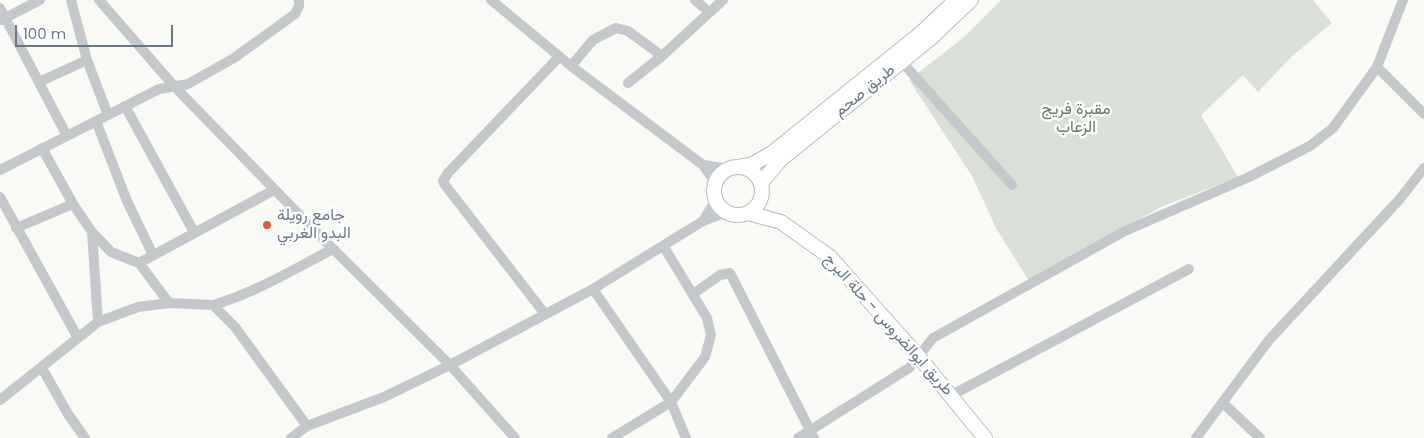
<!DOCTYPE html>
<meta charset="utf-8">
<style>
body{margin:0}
#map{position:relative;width:1424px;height:438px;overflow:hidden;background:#f9f9f6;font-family:Poppins,sans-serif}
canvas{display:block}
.scale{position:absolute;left:15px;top:25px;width:158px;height:22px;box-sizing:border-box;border:2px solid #687887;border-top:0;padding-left:6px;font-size:15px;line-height:18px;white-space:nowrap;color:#687887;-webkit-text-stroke:4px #fff;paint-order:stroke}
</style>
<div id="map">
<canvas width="1424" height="438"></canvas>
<div class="scale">100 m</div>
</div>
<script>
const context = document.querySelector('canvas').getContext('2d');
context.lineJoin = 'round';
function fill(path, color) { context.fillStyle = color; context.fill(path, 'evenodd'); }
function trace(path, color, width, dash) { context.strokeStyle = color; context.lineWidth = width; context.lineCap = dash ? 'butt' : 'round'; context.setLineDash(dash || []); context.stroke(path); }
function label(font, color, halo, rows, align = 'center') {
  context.font = font + ' Poppins,Vazirmatn,sans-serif'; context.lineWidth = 5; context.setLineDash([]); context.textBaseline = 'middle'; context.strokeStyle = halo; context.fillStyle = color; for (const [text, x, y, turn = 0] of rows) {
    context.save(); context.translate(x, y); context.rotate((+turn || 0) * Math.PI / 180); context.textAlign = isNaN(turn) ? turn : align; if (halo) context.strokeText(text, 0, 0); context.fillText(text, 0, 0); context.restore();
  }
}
const green = new Path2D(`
 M1001,0H1313L1332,23L1291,57L1258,92L1243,75L1201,115L1238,177L1161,207L1029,281L996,228L972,176L909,80L964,37Z`);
const minor = new Path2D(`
 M71,0L87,60L108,115
 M99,0L174,86L313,229L450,365L515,438
 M491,0L571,66L703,165L716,183
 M695,0L709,12
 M0,8L67,136
 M1,20L40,0
 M901,61L1012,185
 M571,66L593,40L616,28L628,31L662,56
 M1377,67L1424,114
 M39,82L87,60
 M628,83L662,56L723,0
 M125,106L194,232
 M96,121L127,201L153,255
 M42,148L73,204L92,232L111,252L139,263L169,303
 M703,165L729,169
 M0,170L159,89L188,84L234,58L295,14L299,6V0
 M0,197L78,338
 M703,221L716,200
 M16,228L73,204
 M92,232L98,322
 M139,263L274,190
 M593,289L671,402L686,438
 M693,294L720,275L730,273L814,438
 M213,305C255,293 294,269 333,249
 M545,314L445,185L443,181L448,173L559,57
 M42,368L68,414L85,438
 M950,396L1189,269
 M0,400L98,322L138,307L169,303L213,305L235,327L307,426
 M1223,403L1260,438
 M291,438L307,426L384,397L450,365L593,289L703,221L726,212
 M612,438L671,402L705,357L711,335L707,318L664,247
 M798,438L909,368L933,338L1125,231L1247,178L1310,146L1333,128L1377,67L1403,0
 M1196,438L1269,340L1399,200L1424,168`);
const major = new Path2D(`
 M738,167L753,164L772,153L920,34L956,0
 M714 191a24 24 0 1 1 48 0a24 24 0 1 1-48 0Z
 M761,183L780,160L931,38L971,0
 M748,213L781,222L830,257L918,356L985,438`);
const markers = [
 [267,225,5,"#e15f2e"]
];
const streetNames = [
 ["طريق صحم",865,91,-39],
 ["طريق ابوالضروس - حلة البرج",888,325,48]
];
const parkNames = [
 ["مقبرة فريج",1076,110],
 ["الزعاب",1076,128]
];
const poiNames = [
 ["جامع رويلة",277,216],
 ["البدو الغربي",277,234]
];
fill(green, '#dae0d7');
trace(major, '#b7bbbf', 16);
trace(minor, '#c4c8cb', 10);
trace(major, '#fff', 14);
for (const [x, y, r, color] of markers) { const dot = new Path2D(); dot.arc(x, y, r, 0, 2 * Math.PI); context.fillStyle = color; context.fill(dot); trace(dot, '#fff', 2); }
label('16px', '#687887', '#fff', streetNames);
label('16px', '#667963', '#fff', parkNames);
label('16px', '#687887', '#fff', poiNames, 'left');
</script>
